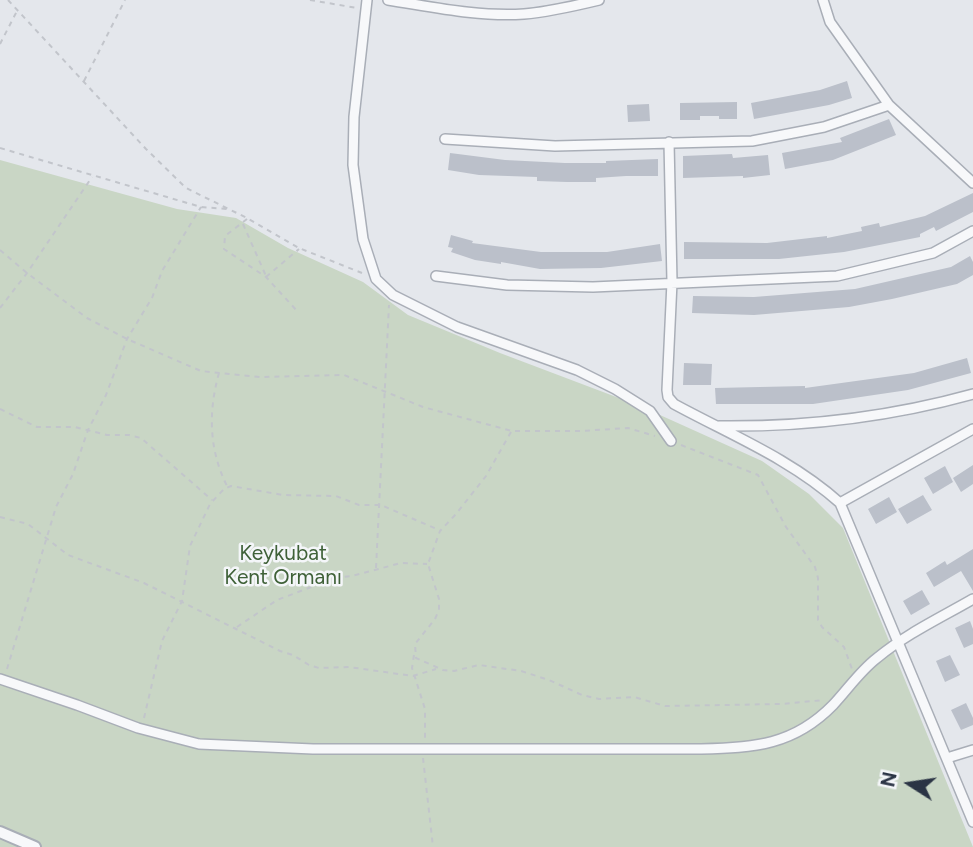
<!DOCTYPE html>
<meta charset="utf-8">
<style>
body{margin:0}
#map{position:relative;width:973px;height:847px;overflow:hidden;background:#e4e7ec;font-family:Figtree,sans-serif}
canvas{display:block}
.north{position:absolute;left:875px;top:749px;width:70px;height:70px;-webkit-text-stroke:5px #f4f6f9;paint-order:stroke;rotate:282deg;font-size:19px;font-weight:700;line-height:28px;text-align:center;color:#2b3445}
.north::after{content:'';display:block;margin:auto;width:24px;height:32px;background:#2b3445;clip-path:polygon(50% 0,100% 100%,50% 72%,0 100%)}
</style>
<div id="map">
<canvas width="973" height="847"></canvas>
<div class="north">N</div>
</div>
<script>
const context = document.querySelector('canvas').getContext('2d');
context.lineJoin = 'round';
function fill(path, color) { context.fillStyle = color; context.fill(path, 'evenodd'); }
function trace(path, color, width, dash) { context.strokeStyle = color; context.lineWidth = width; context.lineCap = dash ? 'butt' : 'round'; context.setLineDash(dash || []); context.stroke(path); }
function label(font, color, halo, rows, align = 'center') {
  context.font = font + ' Figtree,sans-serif'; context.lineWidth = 5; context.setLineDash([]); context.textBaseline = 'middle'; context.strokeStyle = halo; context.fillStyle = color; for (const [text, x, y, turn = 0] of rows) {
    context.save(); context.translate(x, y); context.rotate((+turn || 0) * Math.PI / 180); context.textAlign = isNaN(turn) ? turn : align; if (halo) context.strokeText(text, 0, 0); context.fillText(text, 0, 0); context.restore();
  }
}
const green = new Path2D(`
 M0,160L177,209L236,218L288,248L363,282L408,315L500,353L640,406L762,461L809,494L843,528L973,847H0Z`);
const building = new Path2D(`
 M847,81L852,98L829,105L754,119L751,103L820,90Z
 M737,102V119H719V116H700V120H680V103Z
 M649,104L650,121L628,122L627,105Z
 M889,119L896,135L833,160L785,169L782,153L842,142L840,138Z
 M450,153L505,160L565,163H606V161L658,159V176H626L596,178V182H567L537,181V177L479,175L448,170Z
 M732,154L733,158L768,155L770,175L743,178V176L683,178V156Z
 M973,193V212L936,231L934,227L920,234V237L844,252L779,259H684V242L767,243L827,236V238L862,231L861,227L879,223L880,227L925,216Z
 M451,235L473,241L472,243L541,252H607L660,244L662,261L601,268L540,269L501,262V264L475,260L451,252L453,248L448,247Z
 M970,256L973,262V275L957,284L892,299L849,307L754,315L692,313L693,296L754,297L855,289L951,267Z
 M967,358L971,373L908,390L813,404H716L715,388L805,386V388L914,373Z
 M684,363L712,364L711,385H683Z
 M973,465V484L961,492L953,478Z
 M945,466L953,482L933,494L924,478Z
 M923,495L932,510L907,524L898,509Z
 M889,497L897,512L876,524L868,509Z
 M973,549V591L961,571L934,587L926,573L945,561L947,565Z
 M922,590L930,604L911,615L903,601Z
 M970,621L973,629V644L964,648L955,628Z
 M950,655L960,675L945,682L936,661Z
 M966,703L973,718V725L961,730L951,710Z`);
const path = new Path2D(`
 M8,0L146,149L186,188L247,218L299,248L362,273
 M310,0L357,8
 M0,44L17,11
 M84,81L125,0
 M0,148L201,207L228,209
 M247,219L225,236L224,249L266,277L298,312
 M243,224L266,276
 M0,250L27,273L87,318L127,339L201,371L260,377L344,375L423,407L512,431H581L628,428L655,436
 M266,277L299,249
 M0,308L27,273L92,177
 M219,373C208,412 209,450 227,486
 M0,409L37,427H75L107,435H129L141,438L212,500
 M511,432L486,476L456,514L440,531L428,564L439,599V610L435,619L415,644L416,658L443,670L454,671L479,665L521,671L549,680L582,695L599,699L634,697L665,706L781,704L824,700
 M681,445L758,475L786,527L815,567L818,578V620L822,627L844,647L852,669
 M0,517L28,524L68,555L144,583L280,651L293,655L309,665L319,668L349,667L413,676L436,669
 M376,568L389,305
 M237,627L277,600L335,578L352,576L401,563L427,564
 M414,655L412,668L425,709V738
 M7,669L56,507L73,474L88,430L106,395L127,339L152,298L162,271L201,207
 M144,718L162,641L182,601L190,546L210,504L224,489L231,486L283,495L336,496L359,505H381L439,530
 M423,758L433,847`);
const minor = new Path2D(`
 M367,0L354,117L353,165L363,239L376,279L393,295L457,327L577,370L615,389L650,411L671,441
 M388,0C433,7 478,17 524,14C549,12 574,6 599,0
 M823,0L830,22L889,105L973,183
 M445,139L555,146L752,141L824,127L889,105
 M669,142L672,282L667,390L668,397L674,404C731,435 791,459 840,503L973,822
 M436,276L507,285L593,287L837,276L933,253L973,231
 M719,426C805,427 890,417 973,394
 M840,503L973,429
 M0,679L77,705L138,728L199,744L313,749H701C754,748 794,745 833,705C848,689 860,671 877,658C906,634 940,618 973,599
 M947,758L973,750`);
const tertiary = new Path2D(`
 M0,832L35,847`);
const parkNames = [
 ["Keykubat",283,554],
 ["Kent Ormanı",283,578]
];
fill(green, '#c9d6c5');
fill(building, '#bbc0ca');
trace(minor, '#a9aeb7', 12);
trace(tertiary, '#a9aeb7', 14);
trace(path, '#c2c5cb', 2, [5, 5]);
trace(minor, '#f7f8fa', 9);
trace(tertiary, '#f7f8fa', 10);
label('21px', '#3f6138', '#f4f6f9', parkNames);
</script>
